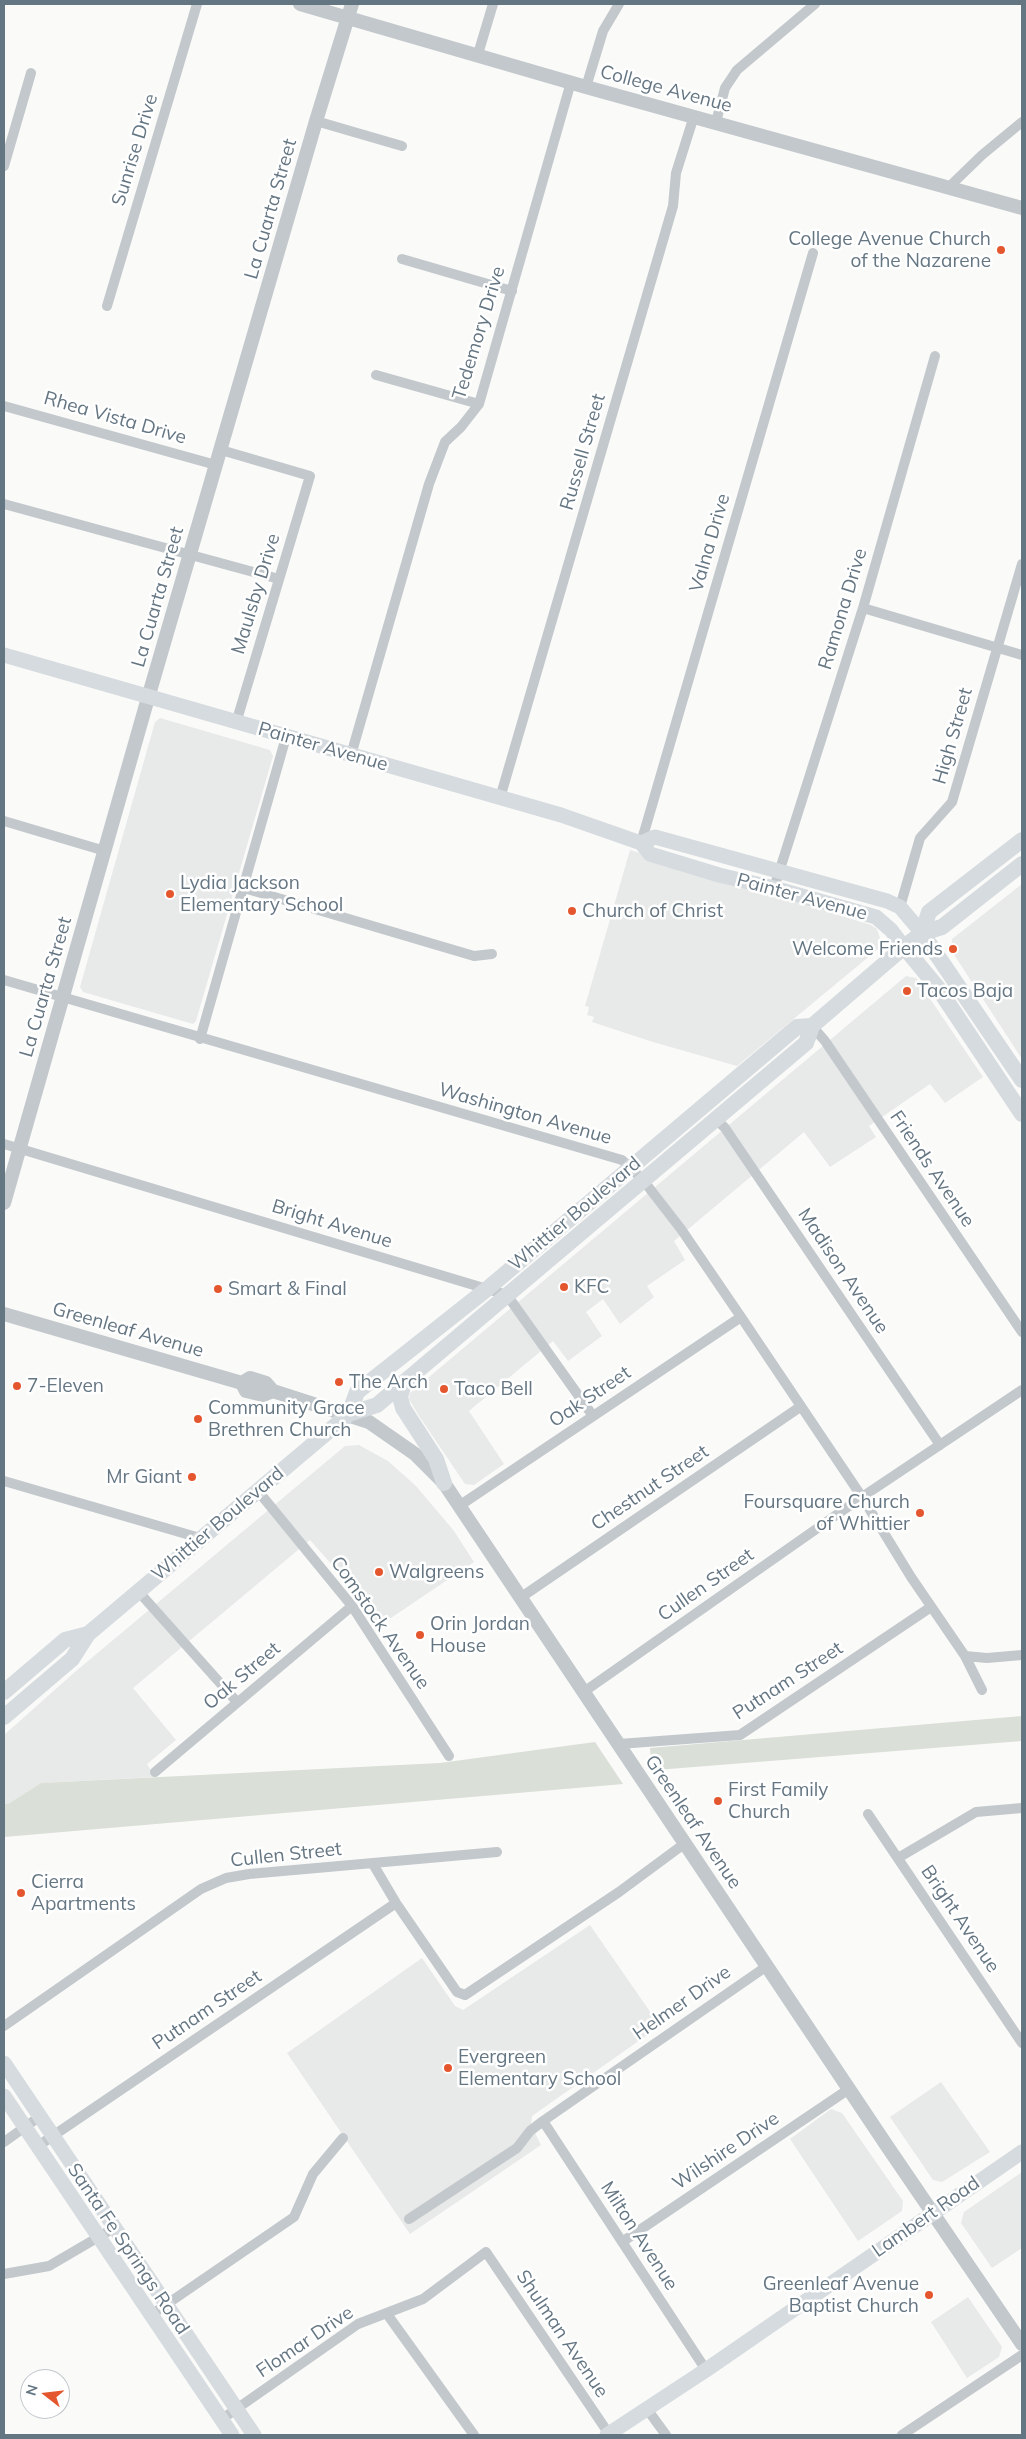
<!DOCTYPE html>
<style>
body{margin:0}
#map{position:relative;width:1026px;height:2439px;overflow:hidden;background:#fafaf8;font-family:Mulish,sans-serif}
canvas{display:block}
.frame{position:absolute;inset:0;border:5px solid #657683;pointer-events:none}
.north{position:absolute;left:20px;top:2369px;width:50px;height:50px;box-sizing:border-box;background:#fff;border:1px solid #c1c8cd;border-radius:50%;rotate:286deg;font-size:14px;font-weight:700;line-height:20px;text-align:center;color:#657683}
.north::after{content:'';display:block;margin:auto;width:18px;height:22px;background:#e4572e;clip-path:polygon(50% 0,100% 100%,50% 72%,0 100%)}
</style>
<div id="map">
<canvas width="1026" height="2439"></canvas>
<div class="frame"></div>
<div class="north">N</div>
</div>
<script>
const context = document.querySelector('canvas').getContext('2d');
context.lineJoin = 'round';
function fill(path, color) { context.fillStyle = color; context.fill(path, 'evenodd'); }
function trace(path, color, width, dash) { context.strokeStyle = color; context.lineWidth = width; context.lineCap = dash ? 'butt' : 'round'; context.setLineDash(dash || []); context.stroke(path); }
function label(font, color, halo, rows, align = 'center') {
  context.font = font + ' Mulish,sans-serif'; context.lineWidth = 5; context.setLineDash([]); context.textBaseline = 'middle'; context.strokeStyle = halo; context.fillStyle = color; for (const [text, x, y, turn = 0] of rows) {
    context.save(); context.translate(x, y); context.rotate((+turn || 0) * Math.PI / 180); context.textAlign = isNaN(turn) ? turn : align; if (halo) context.strokeText(text, 0, 0); context.fillText(text, 0, 0); context.restore();
  }
}
const built = new Path2D(`
 M160,718L270,750L273,756L196,1021L193,1024L83,992L80,987L155,722Z
 M630,850L871,925L877,929L880,938L878,949L737,1066L653,1042L592,1022L594,1017L587,1015L589,1007L585,1006Z
 M1022,884V1059L951,950L952,939Z
 M906,976L916,978L983,1077L945,1103L930,1084L869,1126L876,1137L830,1167L804,1132L674,1241L685,1260L647,1286L654,1297L620,1324L603,1299L586,1312L602,1336L568,1361L553,1341L469,1411L504,1464L474,1485L465,1484L419,1416L409,1399L410,1393Z
 M359,1445L388,1461L416,1486L454,1531L474,1562L379,1626L350,1585L310,1540L133,1688L176,1740L147,1764L155,1777L41,1783L8,1804H4V1735L76,1671L345,1446Z
 M590,1925L660,2026L532,2116L531,2125L541,2145L410,2234L287,2053L422,1958L455,2006L463,2010Z
 M941,2082L990,2152L942,2182L933,2180L890,2117Z
 M831,2109L842,2113L903,2201L902,2211L858,2241L790,2139Z
 M1022,2172V2248L992,2268L961,2223L964,2212Z
 M968,2297L1002,2347L999,2357L967,2378L931,2322Z`);
const green = new Path2D(`
 M1022,1716V1741L656,1770L651,1761L650,1748Z
 M595,1742L623,1784L4,1837V1804H8L41,1783L440,1763Z`);
const minor = new Path2D(`
 M478,54L493,4
 M586,87L603,31L619,4
 M316,121L402,146
 M716,122L725,88L737,70L815,4
 M4,166L31,73
 M949,187L982,155L1022,122
 M402,259L512,291
 M107,306L197,4
 M376,375L479,404
 M4,406L216,465
 M221,450L310,476L236,723
 M4,504L279,579
 M863,608L1022,655
 M351,755L429,484L445,442L461,427L479,404L571,82
 M500,798L673,206L676,173L694,116
 M4,821L105,851
 M641,843L813,253
 M244,888L474,956L492,954
 M774,888L863,608L935,356
 M900,907L920,838L952,802L1022,564
 M4,980L622,1160L643,1180L681,1229L741,1317L862,1497L911,1577L965,1656L982,1690
 M812,1026L825,1041L1022,1332
 M200,1039L286,737
 M715,1118L725,1128L940,1445
 M4,1144L507,1295L593,1416
 M4,1481L200,1538
 M258,1491L352,1606L449,1756
 M459,1506L741,1317
 M138,1591L237,1702
 M520,1598L800,1407
 M965,1656L987,1658L1022,1655
 M585,1691L862,1497L1022,1390
 M619,1744L740,1735L931,1607
 M155,1772L352,1606
 M868,1814L1022,2043
 M898,1858L976,1812L1022,1808
 M373,1864L396,1903L457,1992L465,1995L619,1892L684,1844
 M4,2026L201,1889L226,1878L249,1874L497,1852
 M543,2121L706,2370
 M4,2142L39,2117
 M38,2146L396,1903
 M409,2219L517,2148L530,2131L543,2121L767,1966
 M622,2242L849,2089
 M4,2274L49,2266L114,2228
 M387,2314L474,2435
 M151,2315L294,2217L313,2174L343,2138
 M647,2409L666,2435
 M222,2419L358,2324L423,2299L486,2252L609,2434
 M902,2435L1022,2355`);
const tertiary = new Path2D(`
 M300,4L586,87L1022,208
 M4,1203L148,698L316,121L352,4
 M4,1314L242,1383L246,1391L263,1395L273,1391
 M242,1383L250,1378L266,1383L273,1391L369,1422L415,1454L444,1483L887,2146L1022,2344`);
const secondary = new Path2D(`
 M4,655L561,815L641,843L650,854L719,875L774,888L876,917L891,930L904,947
 M641,843L655,837L887,901L900,907L922,933
 M4,2063L254,2435
 M4,2096L232,2435
 M607,2435L706,2370L1022,2152`);
const primary = new Path2D(`
 M922,933L1022,1080
 M922,933L929,912L1022,840
 M904,947L938,988L1022,1114
 M404,1383L400,1397L403,1408L436,1459L444,1483
 M349,1414L357,1392L487,1289L797,1027L812,1026
 M4,1692L65,1640L88,1634
 M4,1717L72,1659L88,1634L349,1414L377,1405L806,1043L812,1026L904,947L922,933L942,927L1022,864`);
const markers = [
 [1001,250,5,"#e4572e"],
 [170,894,5,"#e4572e"],
 [572,911,5,"#e4572e"],
 [953,949,5,"#e4572e"],
 [907,991,5,"#e4572e"],
 [564,1287,5,"#e4572e"],
 [218,1289,5,"#e4572e"],
 [339,1382,5,"#e4572e"],
 [17,1386,5,"#e4572e"],
 [444,1389,5,"#e4572e"],
 [198,1419,5,"#e4572e"],
 [192,1477,5,"#e4572e"],
 [920,1513,5,"#e4572e"],
 [379,1572,5,"#e4572e"],
 [420,1635,5,"#e4572e"],
 [718,1801,5,"#e4572e"],
 [21,1893,5,"#e4572e"],
 [448,2068,5,"#e4572e"],
 [929,2295,5,"#e4572e"]
];
const streetNames = [
 ["College Avenue",666,89,15],
 ["Sunrise Drive",135,150,-73],
 ["La Cuarta Street",271,209,-74],
 ["Tedemory Drive",479,333,-73],
 ["Rhea Vista Drive",115,418,16],
 ["Russell Street",583,452,-74],
 ["Valna Drive",710,543,-74],
 ["Maulsby Drive",256,594,-73],
 ["La Cuarta Street",158,597,-74],
 ["Ramona Drive",843,609,-73],
 ["High Street",953,736,-74],
 ["Painter Avenue",323,747,16],
 ["Painter Avenue",802,897,15],
 ["La Cuarta Street",46,987,-74],
 ["Washington Avenue",525,1114,16],
 ["Friends Avenue",932,1169,56],
 ["Whittier Boulevard",575,1214,-40],
 ["Bright Avenue",332,1224,17],
 ["Madison Avenue",843,1271,56],
 ["Greenleaf Avenue",128,1330,16],
 ["Oak Street",590,1397,-34],
 ["Chestnut Street",650,1488,-34],
 ["Whittier Boulevard",218,1524,-40],
 ["Cullen Street",706,1585,-35],
 ["Comstock Avenue",380,1623,55],
 ["Oak Street",242,1676,-40],
 ["Putnam Street",788,1681,-33],
 ["Greenleaf Avenue",693,1822,56],
 ["Cullen Street",286,1855,-6],
 ["Bright Avenue",960,1919,56],
 ["Helmer Drive",682,2003,-35],
 ["Putnam Street",207,2010,-34],
 ["Wilshire Drive",726,2151,-34],
 ["Lambert Road",926,2217,-35],
 ["Milton Avenue",639,2236,57],
 ["Santa Fe Springs Road",128,2249,56],
 ["Shulman Avenue",562,2334,56],
 ["Flomar Drive",305,2342,-34]
];
const poiNames = [
 ["College Avenue Church",991,239,"right"],
 ["of the Nazarene",991,261,"right"],
 ["Lydia Jackson",180,883],
 ["Elementary School",180,905],
 ["Church of Christ",582,911],
 ["Welcome Friends",943,949,"right"],
 ["Tacos Baja",917,991],
 ["KFC",574,1287],
 ["Smart & Final",228,1289],
 ["The Arch",349,1382],
 ["7-Eleven",27,1386],
 ["Taco Bell",454,1389],
 ["Community Grace",208,1408],
 ["Brethren Church",208,1430],
 ["Mr Giant",182,1477,"right"],
 ["Foursquare Church",910,1502,"right"],
 ["of Whittier",910,1524,"right"],
 ["Walgreens",389,1572],
 ["Orin Jordan",430,1624],
 ["House",430,1646],
 ["First Family",728,1790],
 ["Church",728,1812],
 ["Cierra",31,1882],
 ["Apartments",31,1904],
 ["Evergreen",458,2057],
 ["Elementary School",458,2079],
 ["Greenleaf Avenue",919,2284,"right"],
 ["Baptist Church",919,2306,"right"]
];
fill(built, '#e8e9e9');
fill(green, '#dadfd7');
trace(minor, '#c3c8cc', 10);
trace(tertiary, '#c3c8cc', 14);
trace(secondary, '#d6dbdf', 15);
trace(primary, '#d6dbdf', 16);
for (const [x, y, r, color] of markers) { const dot = new Path2D(); dot.arc(x, y, r, 0, 2 * Math.PI); context.fillStyle = color; context.fill(dot); trace(dot, '#fff', 2); }
label('19px', '#657683', '#fff', streetNames);
label('19px', '#657683', '#fff', poiNames, 'left');
</script>
